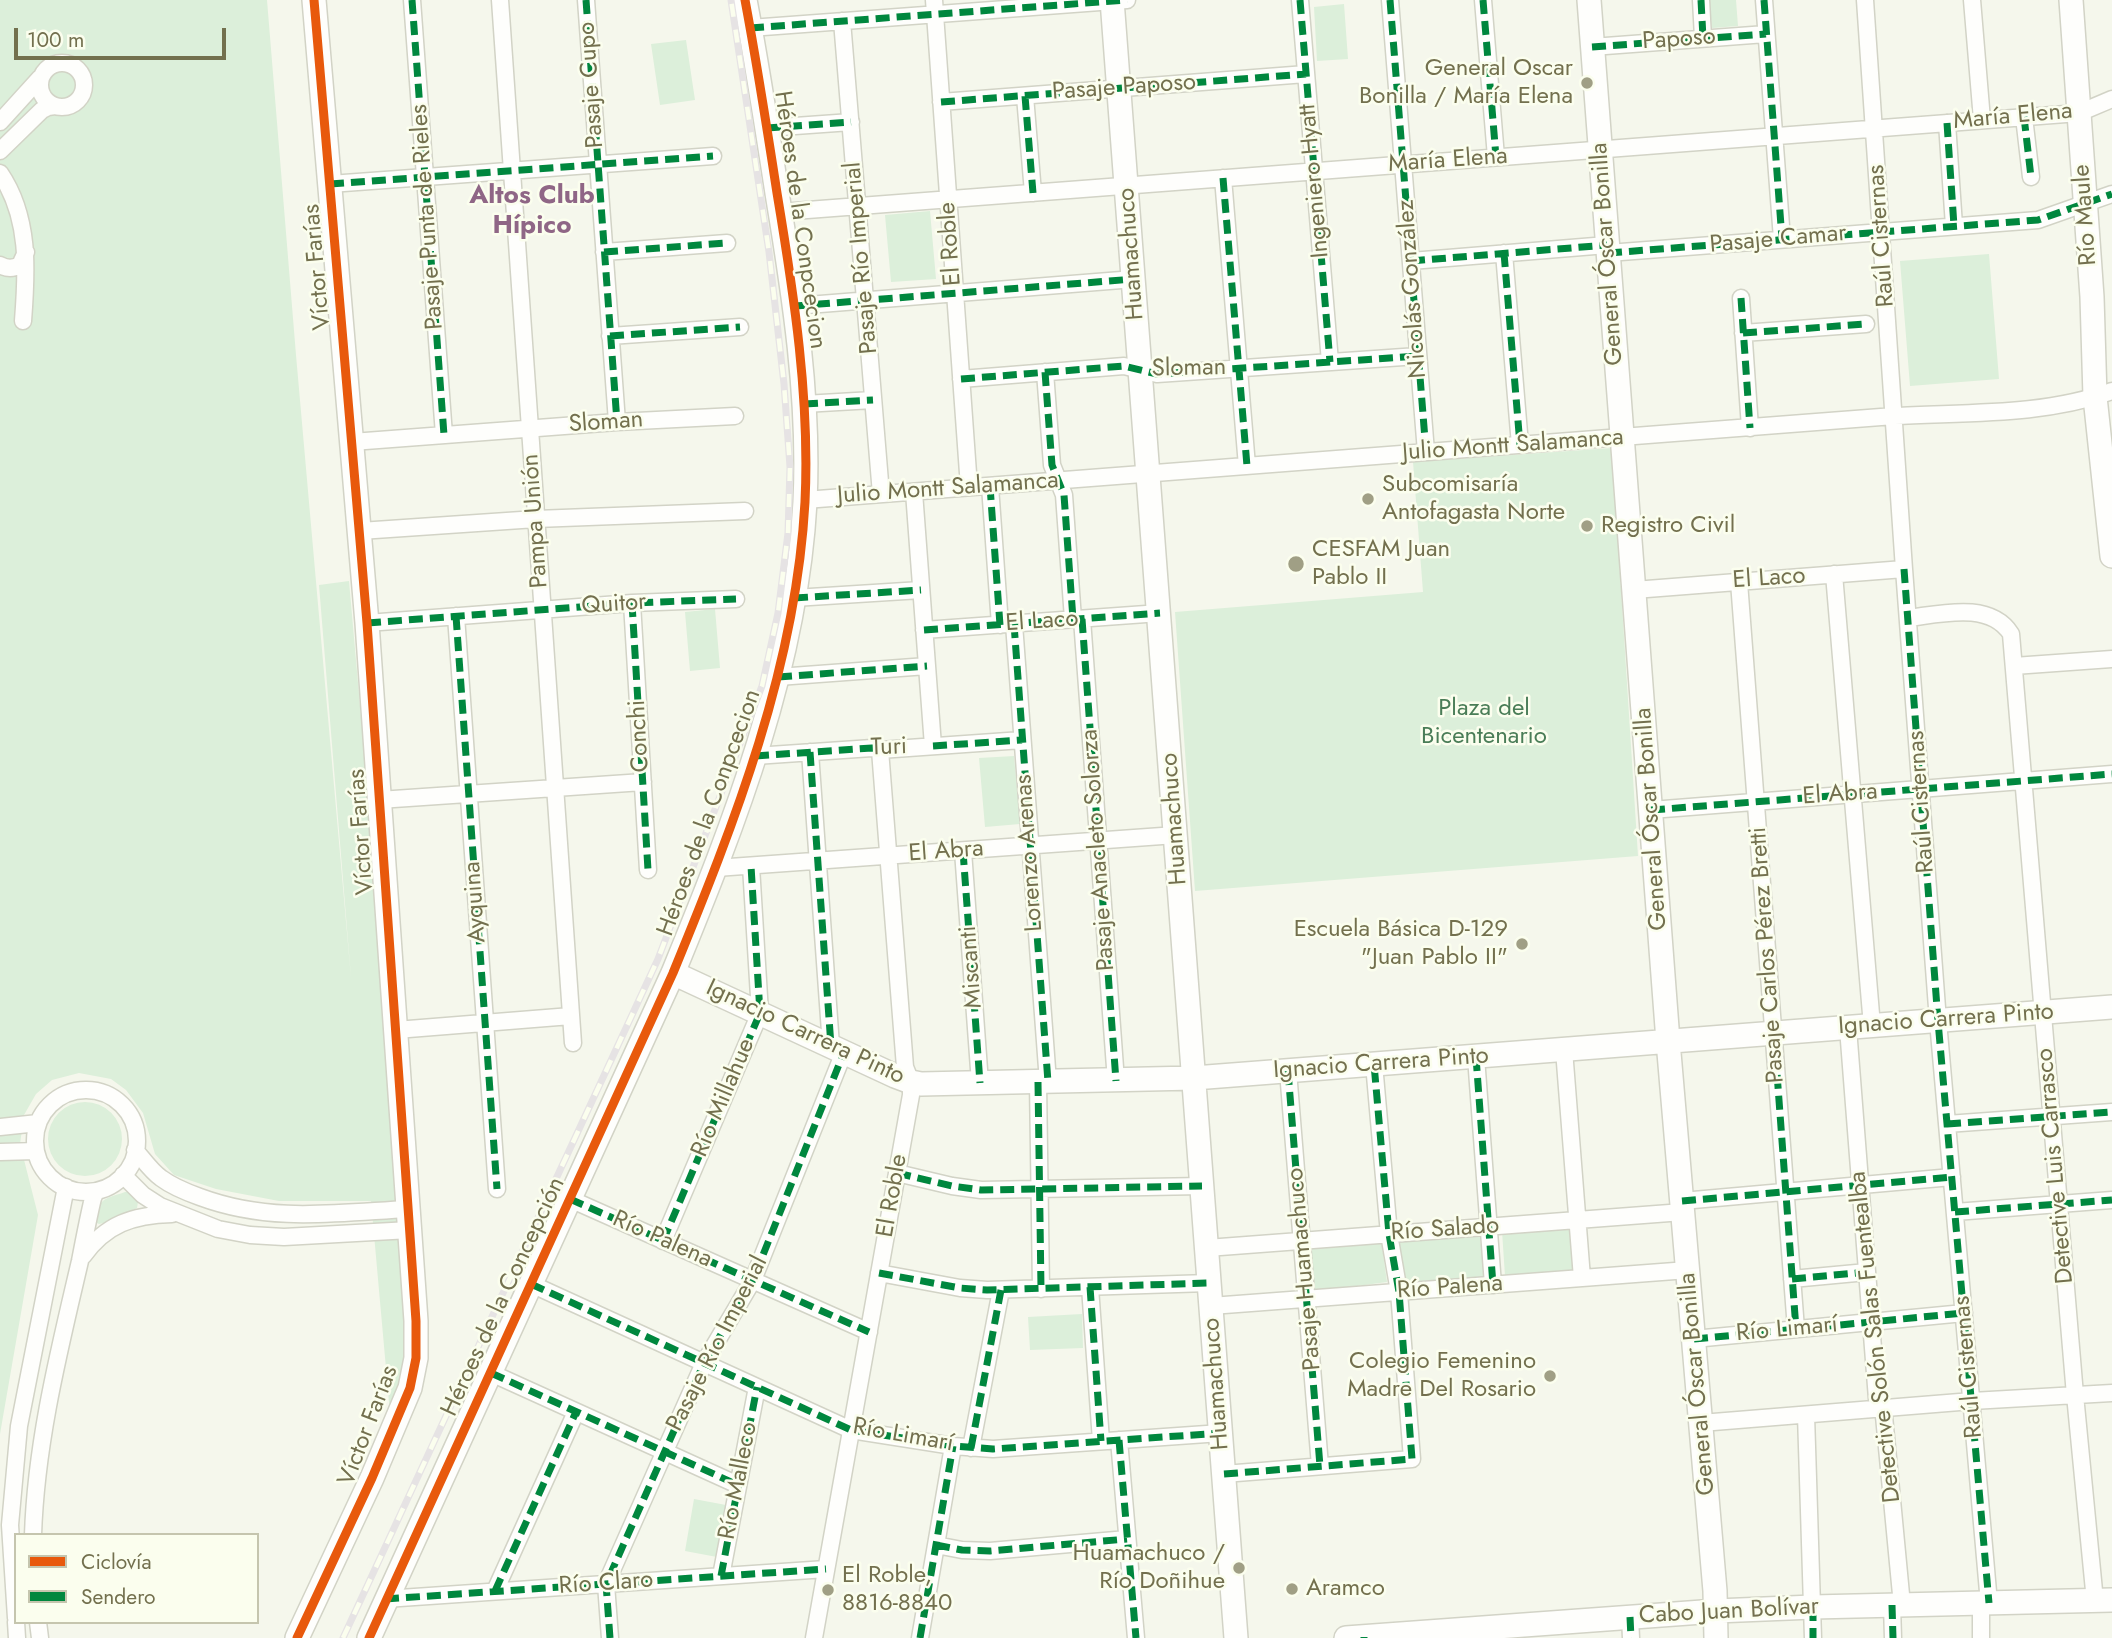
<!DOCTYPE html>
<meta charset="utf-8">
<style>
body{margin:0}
#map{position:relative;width:2112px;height:1638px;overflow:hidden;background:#f5f7ec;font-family:Jost,sans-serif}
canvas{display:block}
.legend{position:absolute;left:14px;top:1533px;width:245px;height:91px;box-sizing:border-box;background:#fbfeee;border:2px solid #c5c5ae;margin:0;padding:9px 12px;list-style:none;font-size:21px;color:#73704e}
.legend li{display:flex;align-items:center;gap:14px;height:35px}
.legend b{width:35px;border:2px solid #c5c5ae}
.scale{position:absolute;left:14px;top:28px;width:212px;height:32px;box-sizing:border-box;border:4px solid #73704e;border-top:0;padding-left:9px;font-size:21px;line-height:24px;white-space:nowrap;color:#73704e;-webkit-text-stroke:5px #fbfeee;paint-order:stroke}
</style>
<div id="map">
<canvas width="2112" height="1638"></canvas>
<ul class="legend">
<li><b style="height:9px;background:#e8590c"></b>Ciclovía</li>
<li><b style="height:9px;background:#00873e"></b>Sendero</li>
</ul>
<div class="scale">100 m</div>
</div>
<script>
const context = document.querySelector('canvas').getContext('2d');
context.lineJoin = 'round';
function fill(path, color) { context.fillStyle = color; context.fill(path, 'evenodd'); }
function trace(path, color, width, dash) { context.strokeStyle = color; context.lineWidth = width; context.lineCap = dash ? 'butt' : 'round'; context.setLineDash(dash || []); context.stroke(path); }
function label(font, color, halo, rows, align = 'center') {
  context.font = font + ' Jost,sans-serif'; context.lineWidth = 5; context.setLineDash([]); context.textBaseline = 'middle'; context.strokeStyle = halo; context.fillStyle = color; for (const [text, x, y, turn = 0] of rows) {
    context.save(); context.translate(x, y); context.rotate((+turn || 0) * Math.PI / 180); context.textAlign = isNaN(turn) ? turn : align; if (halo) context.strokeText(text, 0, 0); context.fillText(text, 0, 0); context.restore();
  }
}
const green = new Path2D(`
 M0,0H267L296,355L351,978L319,585L349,581L374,864L408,1373L390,1413L371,1201H279L216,1189L174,1175L155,1154L143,1113L126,1090L111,1079L79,1073L52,1080L36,1094L24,1115L20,1144L38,1215L0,1434Z
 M1709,0H1736L1738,26L1712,28Z
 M1344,4L1348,59L1317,61L1314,7Z
 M686,40L695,100L660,105L651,44Z
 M930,211L936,279L891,282L885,215Z
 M1989,254L1999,379L1910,386L1900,261Z
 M1612,448L1638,856L1195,891L1175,612L1423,592L1413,462Z
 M715,609L720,668L690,671L685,612Z
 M1014,756L1020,824L985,827L979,758Z
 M48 1139a37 37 0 1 1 74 0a37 37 0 1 1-74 0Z
 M125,1192H128L138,1202L137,1208L104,1223L99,1224L95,1222C100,1197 102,1200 125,1192Z
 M1573,1223L1576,1271L1505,1276L1502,1231Z
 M1479,1232L1486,1278L1403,1285L1399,1240Z
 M1381,1239L1387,1282L1313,1292L1310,1247Z
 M1082,1314L1083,1348L1030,1350L1028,1317Z
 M694,1499L726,1505L717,1557L685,1551Z`);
const street = new Path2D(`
 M412,0L444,435
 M500,0L573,1043
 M586,0L617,422
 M934,0L969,487
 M1300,0L1330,362
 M1390,0L1426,452
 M1483,0L1496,157
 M1701,0L1703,38
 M1764,0L1782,239
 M1865,0L1904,569L1938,1021L1989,1603
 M1972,0L1982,120
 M842,21L881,494
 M750,28L1127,0
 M1592,47L1766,34
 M40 85a22 22 0 1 1 44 0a22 22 0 1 1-44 0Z
 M1025,96L1033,193
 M941,102L1306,74
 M2024,117L2031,177
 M0,122L40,78
 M1947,123L1954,226
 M767,128L851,122
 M0,151L42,110L48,107L55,106
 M0,173C30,217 27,270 23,321
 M1223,178L1247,466
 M330,184L713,156
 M781,212L2079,113L2112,99
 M604,252L727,243
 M1504,253L1520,445
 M1608,253L2038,220L2112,194
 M1411,261L1607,245
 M0,265C7,269 13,269 20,265L26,252
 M1741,298L1750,428
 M795,306L1134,279
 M1743,333L1866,324
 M610,336L740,327
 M1045,372L1052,465L1064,495L1073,619
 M961,379L1124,366L1157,374L1418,356
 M804,404L873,400
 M352,442L617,422L735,416
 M990,486L1000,625
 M914,492L933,746
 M805,500L1894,416C1966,412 2044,416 2112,391
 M360,531L536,519L745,511
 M1834,574L1872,1026
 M1739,582L1796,1329
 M1634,590L1904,569
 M794,598L921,590
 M632,603L648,870
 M456,616L497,1189
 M1908,618C1941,614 1990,601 2011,634L2075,1395L2095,1601
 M1082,619L1116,1081
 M367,623L632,603L736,599
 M1014,624L1048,1082
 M924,630L1160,613
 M2014,666L2112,659
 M778,677L927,666
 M810,752L831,1046
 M755,756L872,748L880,750L1022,740
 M379,800L643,782
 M1651,810L2112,774
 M963,851L980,1083
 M716,868L1176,835
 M1848,1028L1877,1399L1884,1416L1902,1605
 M396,1030L571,1016
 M1564,1050L1582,1278
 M1476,1057L1493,1285
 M1288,1071L1320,1466
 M1038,1082L1041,1289
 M35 1141a51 51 0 1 1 102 0a51 51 0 1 1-102 0Z
 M1947,1124L2112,1112
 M0,1127L38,1123
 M135,1150C143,1159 151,1171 161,1178C173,1187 186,1192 200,1197C270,1223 335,1213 408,1209
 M0,1152L36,1151
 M897,1173L952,1186L981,1190L1202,1186
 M123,1175L143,1195L160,1206L218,1229L250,1235L284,1237L410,1230
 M570,1199L869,1332
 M1682,1201L1952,1177
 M1955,1212L2112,1200
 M663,1241L760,1013L751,866
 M1207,1248L1683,1212
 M83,1256C106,1224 133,1215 172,1214
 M879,1273L960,1288L987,1290L1209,1283
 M1792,1279L1867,1272
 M531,1284L851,1430L953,1446L993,1449L1221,1433
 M1090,1287L1101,1441
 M1211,1306L1688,1270
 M1694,1339L1964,1313
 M491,1373L738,1485
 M1806,1415L1813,1638
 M1701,1423L1972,1401L2112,1393
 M1119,1440L1136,1638
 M971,1448L1001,1290
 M1224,1474L1412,1459L1399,1292L1389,1234L1374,1064
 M33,1535C36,1442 59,1351 80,1261C84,1240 88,1219 93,1198L96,1191
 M936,1545L962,1550L990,1551L1127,1539
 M721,1576L757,1387
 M495,1591L576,1412
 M385,1599L826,1569
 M1981,1603V1638
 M1892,1605L1893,1638
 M1630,1617L1631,1638
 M16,1618L10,1525L19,1426L66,1187
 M16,1622L17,1638
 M38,1622L40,1638
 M610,1638L606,1584L704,1363L753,1280L844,1052
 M814,1638L911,1095V1082L905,1067L880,750
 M920,1638L953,1446`);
const secondary = new Path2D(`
 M1112,0L1236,1638
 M1589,0L1668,1041L1715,1591L1716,1638
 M2071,0L2092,297L2095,397L2112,556
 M673,973L895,1076L911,1082L921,1084L1194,1078L2112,1007
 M297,1638L372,1478L410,1388L416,1358V1321L367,623L314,0
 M369,1638L673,973C735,822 796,667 805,502C810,399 794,295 777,193C767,128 757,64 745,0
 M1346,1638L1716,1611L1813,1607L2112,1600`);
const rail = new Path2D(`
 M343,1638L658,959L762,686L778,613L788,533L790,467L784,384L769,252L731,0`);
const quiet = new Path2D(`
 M412,0L444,435
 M586,0L617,422
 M1300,0L1330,362
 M1390,0L1426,452
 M1483,0L1496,157
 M1701,0L1703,38
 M1764,0L1782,239
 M750,28L1127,0
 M1592,47L1766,34
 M1025,96L1033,193
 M941,102L1306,74
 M2024,117L2031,177
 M1947,123L1954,226
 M767,128L851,122
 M1223,178L1247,466
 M330,184L713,156
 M604,252L727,243
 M1504,253L1520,445
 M1608,253L2038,220L2112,194
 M1411,261L1607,245
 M1741,298L1750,428
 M795,306L1134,279
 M1743,333L1866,324
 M610,336L740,327
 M1045,372L1052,465L1064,495L1073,619
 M961,379L1124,366L1157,374L1418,356
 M804,404L873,400
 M990,486L1000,625
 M1904,569L1938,1021L1989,1603
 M794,598L921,590
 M632,603L648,870
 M456,616L497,1189
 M1082,619L1116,1081
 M367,623L632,603L736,599
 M1014,624L1048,1082
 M924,630L1160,613
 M778,677L927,666
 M933,746L1022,740
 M810,752L831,1046
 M755,756L872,748L880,750
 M1651,810L2112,774
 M963,851L980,1083
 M1774,1033L1796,1329
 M1476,1057L1493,1285
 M1288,1071L1320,1466
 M1038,1082L1041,1289
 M1947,1124L2112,1112
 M897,1173L952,1186L981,1190L1202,1186
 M570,1199L869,1332
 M1682,1201L1952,1177
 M1955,1212L2112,1200
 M663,1241L760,1013L751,866
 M879,1273L960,1288L987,1290L1209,1283
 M1792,1279L1867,1272
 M531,1284L851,1430L953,1446L993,1449L1221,1433
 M1090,1287L1101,1441
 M1694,1339L1964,1313
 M491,1373L738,1485
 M1119,1440L1136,1638
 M971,1448L1001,1290
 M1224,1474L1412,1459L1399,1292L1389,1234L1374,1064
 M936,1545L962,1550L990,1551L1127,1539
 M721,1576L757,1387
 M495,1591L576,1412
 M385,1599L826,1569
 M1892,1605L1893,1638
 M1813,1607V1638
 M1630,1617L1631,1638
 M1364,1637V1638
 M610,1638L606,1584L704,1363L753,1280L844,1052
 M920,1638L953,1446`);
const cycleway = new Path2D(`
 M297,1638L372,1478L410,1388L416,1358V1321L367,623L314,0
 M369,1638L673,973C735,822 796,667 805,502C810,399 794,295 777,193C767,128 757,64 745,0`);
const markers = [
 [1587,83,7,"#a09f85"],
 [1368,499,7,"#a09f85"],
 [1587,526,7,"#a09f85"],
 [1296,564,9,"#a09f85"],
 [1522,944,7,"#a09f85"],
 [1550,1376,7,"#a09f85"],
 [1239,1568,7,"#a09f85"],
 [1292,1589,7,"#a09f85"],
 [828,1590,7,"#a09f85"]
];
const streetNames = [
 ["Paposo",1679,40,-4],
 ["Pasaje Cupo",592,85,-94],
 ["Pasaje Paposo",1124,88,-4],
 ["María Elena",2013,117,-5],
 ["María Elena",1448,161,-4],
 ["Ingeniero Hyatt",1315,181,-95],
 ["Río Maule",2086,215,-94],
 ["Pasaje Punta de Rieles",428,217,-94],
 ["Héroes de la Conpcecion",799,220,82],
 ["Raúl Cisternas",1882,236,-94],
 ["Pasaje Camar",1778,240,-5],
 ["El Roble",951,244,-94],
 ["Huamachuco",1132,254,-94],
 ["General Óscar Bonilla",1608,254,-94],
 ["Pasaje Río Imperial",862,258,-95],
 ["Víctor Farías",318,267,-95],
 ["Nicolás González",1413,289,-94],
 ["Sloman",1189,369,-1],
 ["Sloman",606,423,-4],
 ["Julio Montt Salamanca",1513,446,-4],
 ["Julio Montt Salamanca",948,489,-4],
 ["Pampa Unión",536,521,-94],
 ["El Laco",1769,579,-4],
 ["Quitor",614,605,-4],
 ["El Laco",1042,622,-4],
 ["Conchi",640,736,-93],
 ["Turi",889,748,-2],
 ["El Abra",1840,795,-4],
 ["Raúl Cisternas",1922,802,-94],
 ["Héroes de la Conpcecion",710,813,-70],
 ["Huamachuco",1175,819,-94],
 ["General Óscar Bonilla",1652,819,-94],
 ["Víctor Farías",362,832,-94],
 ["Pasaje Anacleto Solorza",1099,850,-94],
 ["El Abra",946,852,-4],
 ["Lorenzo Arenas",1030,853,-94],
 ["Ayquina",476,902,-94],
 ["Pasaje Carlos Pérez Bretti",1768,955,-94],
 ["Miscanti",972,967,-94],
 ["Ignacio Carrera Pinto",1946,1020,-4],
 ["Ignacio Carrera Pinto",805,1033,25],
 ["Ignacio Carrera Pinto",1381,1064,-4],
 ["Río Millahue",724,1098,-67],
 ["Detective Luis Carrasco",2056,1166,-95],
 ["El Roble",893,1196,-80],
 ["Río Salado",1445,1230,-4],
 ["Río Palena",662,1240,24],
 ["Pasaje Huamachuco",1305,1269,-95],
 ["Río Palena",1450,1288,-4],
 ["Héroes de la Concepción",504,1297,-65],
 ["Río Limarí",1787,1330,-5],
 ["Detective Solón Salas Fuentealba",1876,1337,-96],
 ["Pasaje Río Imperial",718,1344,-63],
 ["Raúl Cisternas",1969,1367,-95],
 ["Huamachuco",1217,1384,-94],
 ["General Óscar Bonilla",1698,1384,-95],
 ["Víctor Farías",369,1426,-69],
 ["Río Limarí",903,1436,10],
 ["Río Malleco",739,1481,-79],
 ["Río Claro",606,1584,-4],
 ["Cabo Juan Bolívar",1729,1612,-3]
];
const poiNames = [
 ["General Oscar",1573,69,"right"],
 ["Bonilla / María Elena",1573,97,"right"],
 ["Subcomisaría",1382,485],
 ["Antofagasta Norte",1382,513],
 ["Registro Civil",1601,526],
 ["CESFAM Juan",1312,550],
 ["Pablo II",1312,578],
 ["Escuela Básica D-129",1508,930,"right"],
 ["\"Juan Pablo II\"",1508,958,"right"],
 ["Colegio Femenino",1536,1362,"right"],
 ["Madre Del Rosario",1536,1390,"right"],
 ["Huamachuco /",1225,1554,"right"],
 ["Río Doñihue",1225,1582,"right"],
 ["El Roble,",842,1576],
 ["8816-8840",842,1604],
 ["Aramco",1306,1589]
];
const parkNames = [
 ["Plaza del",1484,709],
 ["Bicentenario",1484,737]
];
const neighbourhoodNames = [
 ["Altos Club",532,197],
 ["Hípico",532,227]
];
fill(green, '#dcefda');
trace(street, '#d2d3c6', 19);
trace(secondary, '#d2d3c6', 26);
trace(street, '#fefefc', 16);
trace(secondary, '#fefefc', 23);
trace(rail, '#e6e3e4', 7);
trace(rail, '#fbfeee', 4.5, [13]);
trace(quiet, '#00873e', 7, [14, 7]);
trace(cycleway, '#e8590c', 9);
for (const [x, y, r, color] of markers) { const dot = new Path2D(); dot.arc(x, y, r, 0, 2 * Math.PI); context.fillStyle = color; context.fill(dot); trace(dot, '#fbfeee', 2.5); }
label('24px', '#73704e', '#fbfeee', streetNames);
label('24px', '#73704e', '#fbfeee', poiNames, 'left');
label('24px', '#4a7d57', '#fbfeee', parkNames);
label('bold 26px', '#8f6686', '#fbfeee', neighbourhoodNames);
</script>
